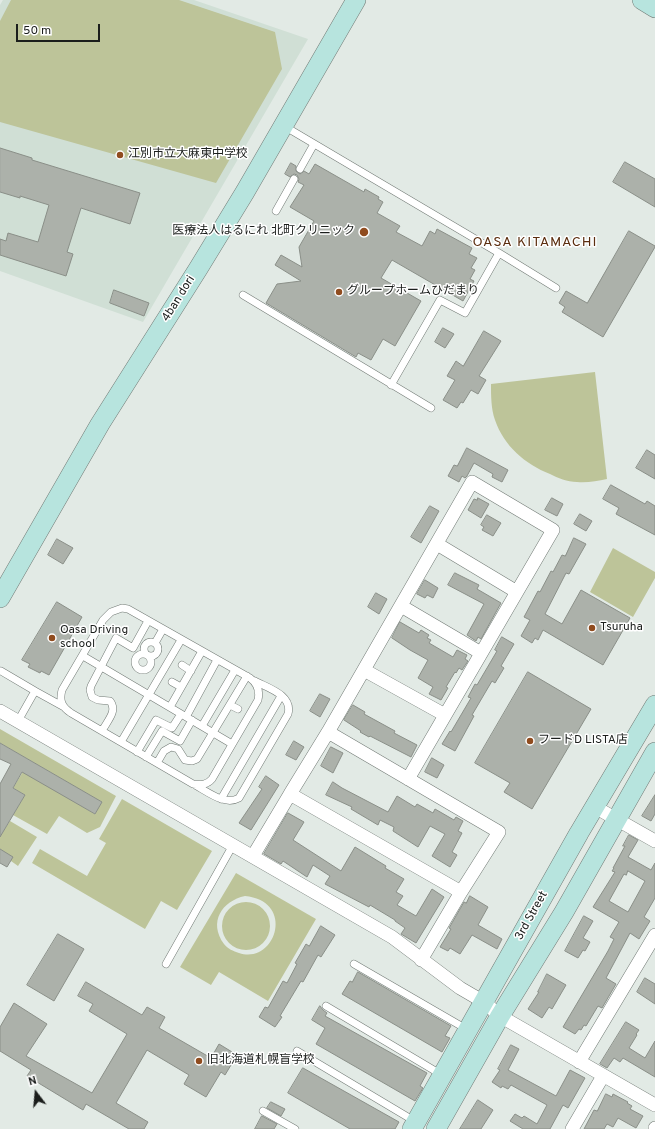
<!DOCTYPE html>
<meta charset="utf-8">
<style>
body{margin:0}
#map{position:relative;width:655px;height:1129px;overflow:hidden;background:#e2eae5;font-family:Overpass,sans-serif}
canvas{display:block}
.north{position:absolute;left:16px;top:1073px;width:40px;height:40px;-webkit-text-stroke:3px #fff;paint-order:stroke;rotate:344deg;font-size:11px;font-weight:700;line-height:16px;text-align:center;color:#1b1e1c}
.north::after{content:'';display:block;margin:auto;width:14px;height:18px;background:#1b1e1c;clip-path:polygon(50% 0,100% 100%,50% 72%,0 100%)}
.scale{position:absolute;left:16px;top:24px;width:84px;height:18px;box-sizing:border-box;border:2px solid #1b1e1c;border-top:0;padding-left:5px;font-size:12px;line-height:14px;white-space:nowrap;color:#1b1e1c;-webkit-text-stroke:3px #fff;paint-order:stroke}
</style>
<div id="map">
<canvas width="655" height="1129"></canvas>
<div class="north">N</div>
<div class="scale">50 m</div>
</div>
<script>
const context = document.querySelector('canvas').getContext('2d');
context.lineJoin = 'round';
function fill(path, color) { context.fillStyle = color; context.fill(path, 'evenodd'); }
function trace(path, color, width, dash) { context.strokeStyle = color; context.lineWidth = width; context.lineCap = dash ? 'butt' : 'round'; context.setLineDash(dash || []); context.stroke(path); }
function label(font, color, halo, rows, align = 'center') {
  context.font = font + ' Overpass,"Noto Sans JP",sans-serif'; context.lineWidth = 3; context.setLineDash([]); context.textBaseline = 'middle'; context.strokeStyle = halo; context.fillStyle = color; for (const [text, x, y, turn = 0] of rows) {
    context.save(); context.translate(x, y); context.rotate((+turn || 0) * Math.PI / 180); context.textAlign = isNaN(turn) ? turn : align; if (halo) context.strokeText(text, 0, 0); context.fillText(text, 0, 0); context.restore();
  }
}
const built = new Path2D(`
 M3,0H194L308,39L143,322L0,271V5Z`);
const green = new Path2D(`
 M11,0H179L275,32L282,69L216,183L0,122V21Z
 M595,372L607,479C597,481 587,483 577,482C567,482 558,478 550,474C525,464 504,446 495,420C491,409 491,395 491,384Z
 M613,548L655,572V578L633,617L590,592Z
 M0,729L116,796L100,827L87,833L59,816L47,834L13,815L25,795L13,788L24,770L95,814L101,802L0,743Z
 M122,799L212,851L177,910L161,901L145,929L32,863L40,849L87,876L106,843L99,839Z
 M10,821L37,837L18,866L11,861L0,849V828L4,830Z
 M236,873L316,919L268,1001L219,972L211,985L180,967ZM245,896C296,901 276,965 239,953C233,951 228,949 224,944C208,922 222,901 245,896Z
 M222 926a24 24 0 1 1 48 0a24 24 0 1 1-48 0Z`);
const building = new Path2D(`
 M0,148L32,158V160L140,193L130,224L81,208L67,252L73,254L66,276L0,255V239L6,241L8,233L38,242L49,205L20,196V198L0,192Z
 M625,162L655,179V207L613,182Z
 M291,163L296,166V171L300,174L304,171L309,174L315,164L364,192L365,189L379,197L378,199L383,202L377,213L400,226L396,232L422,246L430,231L435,234L437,229L472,248L469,254L477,258L471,268L475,270L470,279L474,281L463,301L392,260L381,278L421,301L395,346L383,339L371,360L358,353L356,357L266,303L277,284L301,281L275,265L281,255L302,267L299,247L314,221L290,207L304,185L298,182L299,179L297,175L294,174L290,177L285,174Z
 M629,231L655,246V247L603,337L562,312L565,307L559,303L566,291L587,303Z
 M114,290L149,303L144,316L110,303Z
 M443,328L454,334L445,348L435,342Z
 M484,331L501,341L479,376L486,380L478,394L471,390L463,403L461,402L457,408L443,400L455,380L447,376L456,361L463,366Z
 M467,448L508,470L502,482L492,477L493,474L474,463L467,476L465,478L462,476L459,482L448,476L454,465L457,466Z
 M647,450L655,455V479L636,468Z
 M611,485L645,504L647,501L655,506V535L616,514L619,508L603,499Z
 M478,498L489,504L481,518L468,510L474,499L477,500Z
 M552,498L563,504L557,516L545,510Z
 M430,506L439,511L421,543L411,537Z
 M580,514L592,521L586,531L574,524Z
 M487,515L501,523L493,536L482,530L484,527L481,525Z
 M574,538L586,544L569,574L566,573L545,614L562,624L581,590L630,618L603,665L543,630L538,640L535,638L532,643L521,636L530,620L524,617L538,591L540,592L551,571L553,572L562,555L565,556Z
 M57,539L73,548L63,564L48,555Z
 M455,573L479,585L477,589L501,603L481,639L478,637L476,641L467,635L484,604L448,585Z
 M425,580L438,588L433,598L427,595L425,598L417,594Z
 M376,593L387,599L379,614L368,607Z
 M57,602L82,617L49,675L41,671L40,673L28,667L30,664L22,660Z
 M400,622L419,633L421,630L429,635L427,638L431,640L429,643L453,657L457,650L467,655L465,659L468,661L462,670L459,668L456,673L455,672L446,687L448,688L441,700L429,694L433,687L418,678L428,660L410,650L392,638Z
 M502,637L514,644L501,666L504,668L495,683L492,681L472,715L474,716L455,751L442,744L450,731L451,732L471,698L468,697L475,684L477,685L497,651L495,650Z
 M528,672L591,709L532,809L504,792L510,783L475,763Z
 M320,694L330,699L320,717L310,711Z
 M353,705L365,712L364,714L395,731L394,733L417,745L411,757L370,736L369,737L360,732L361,731L344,720Z
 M294,741L304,747L296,760L286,755Z
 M0,743L102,802L95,814L22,772L13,788L25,795L0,837V784L11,764L0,759Z
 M331,747L343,753L333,773L321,766Z
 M432,758L444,765L437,778L425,772Z
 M266,776L279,785L251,830L239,823L262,789L259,787Z
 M333,782L342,788L388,812L397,796L415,807L417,804L433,813L435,809L454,820L456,817L463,821L458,831L462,833L452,852L457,855L450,867L432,856L445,834L430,826L418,847L393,831L394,827L380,820L378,825L351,809L352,807L326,795Z
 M655,795V814L651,821L642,816Z
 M288,813L304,822L293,840L341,871L355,847L386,866L385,868L404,879L396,892L403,896L397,905L416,916L432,889L444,897L416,943L401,934L405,928L395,921V920L370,905L369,907L325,884L330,876L313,865L307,877L283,861L281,864L264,854Z
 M629,835L638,840L628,857L651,870L655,863V898L644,917L650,921L639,939L630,933L606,978L616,984L602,1008L598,1006L586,1026L584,1025L581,1030L579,1029L575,1034L563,1027L608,951L614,939L610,937L619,922L593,907L615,872L612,871L614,868H613L625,846H623ZM628,871L645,881L628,912L609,901L624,874L626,875Z
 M0,849L13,857L7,867L0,863Z
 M470,896L488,907L478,925L502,939L497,949L472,935L460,954L450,948L448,951L440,947L451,929L449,928L464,902L466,903Z
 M584,916L593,921L583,938L590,942L585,951L583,950L578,958L565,951Z
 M321,926L335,935L321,957L318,955L303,982L301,981L280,1016L282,1017L275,1027L259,1017L265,1007L268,1008L283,981L287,983L297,964L295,963L306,944L309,946Z
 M58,934L84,949L54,1001L27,985Z
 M358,972L451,1026L445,1036L450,1038L442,1052L342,994L350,981L352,982Z
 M547,974L566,985L552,1009L549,1007L542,1018L528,1009L539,992H538Z
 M645,978L655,984V1004L637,992Z
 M86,982L142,1015L147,1007L165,1017L159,1028L211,1058L219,1044L237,1055L225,1075L221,1072L206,1097L184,1084L189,1075L147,1050L116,1103L148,1122L144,1129H129L86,1104L83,1110L27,1076L31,1070L0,1051V1027L14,1003L47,1024L26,1056L92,1093L127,1034L89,1011L93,1004L78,996Z
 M320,1006L323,1010L327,1013L325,1016L427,1073L420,1086L423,1088L415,1101L316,1044L325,1028L312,1020Z
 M626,1022L639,1030L636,1034L637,1035L629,1048L645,1058L655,1041V1077L623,1058L620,1062L614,1058L607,1068L600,1064Z
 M511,1045L519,1049L508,1070L556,1096L570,1070L585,1078L568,1108L563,1105L550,1129H523L510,1121L515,1114L522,1118L524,1116L537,1124L547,1105L511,1085L508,1089L502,1086L501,1088L492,1082L500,1070L498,1069Z
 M303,1068L399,1122L395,1129H350L288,1093Z
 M606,1094L612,1097L613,1094L628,1102L627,1103L632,1106L630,1109L643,1116L636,1128L618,1118L613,1127L607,1124L604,1129H584L594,1110L597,1111Z
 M478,1100L493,1110L481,1129H460Z
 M271,1102L285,1109L281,1116L267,1108Z
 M262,1116L277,1124L274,1129H255Z`);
const lane = new Path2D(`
 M284,126L499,253L465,313L440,300L391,385
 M300,169L314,144
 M276,211L294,179
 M499,253L556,288
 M243,295L431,408
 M122,608L128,609L250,678C258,684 260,691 258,700L212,779C207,785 201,785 193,784L71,713C62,707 59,701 62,690L103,620L111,612Z
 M144 649a7 7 0 1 1 14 0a7 7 0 1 1-14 0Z
 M155,643L163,629
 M135 662a8 8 0 1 1 16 0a8 8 0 1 1-16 0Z
 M83,656L232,744
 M182,665L191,671
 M1,671L35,691L18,721
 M172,682L181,687
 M35,691L64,707
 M230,705L238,709
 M170,707L202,651
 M186,717L217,660
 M202,726L235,670
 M102,731C107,721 118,711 110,701L98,700L92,697L90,690L91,686L116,638L133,648L148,621
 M121,742L181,640
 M137,752L156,720L172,728L181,714
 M146,757L162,731L180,741L192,720
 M157,763L164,751L171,747L178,749L185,760L192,761L197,759L247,676
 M195,785C208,792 225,806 239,798L288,714C293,695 268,688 255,681
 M221,799L281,696
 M166,964L233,845
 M354,964L468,1030
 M326,1006L442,1075
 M297,1051L416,1122
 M263,1111L295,1129`);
const street = new Path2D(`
 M437,544L517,592
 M401,606L481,653
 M364,670L445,715
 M0,711L392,937L460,988L484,1002L500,1016L655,1105
 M328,732L499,832L461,892
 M290,794L328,732L472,482L553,530L408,779
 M595,807L655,841
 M253,856L290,794L461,892L421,960
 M579,1062L655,935
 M572,1129L603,1076
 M655,1129V1128`);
const secondary = new Path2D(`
 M642,0L655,8
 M0,598L100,424L198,269L245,192L356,0
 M412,1129L579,833L655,705
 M436,1129L500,1016L564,912L655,752`);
const markers = [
 [120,155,4,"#904c1f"],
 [364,232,5,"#904c1f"],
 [339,292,4,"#904c1f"],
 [592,628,4,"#904c1f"],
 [52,638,4,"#904c1f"],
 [530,741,4,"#904c1f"],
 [199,1061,4,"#904c1f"]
];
const poiNames = [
 ["江別市立大麻東中学校",128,155],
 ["医療法人はるにれ 北町クリニック",355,232,"right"],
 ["グループホームひだまり",347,292],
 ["Tsuruha",600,628],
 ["Oasa Driving",60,631],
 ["school",60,645],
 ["フードD LISTA店",538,741],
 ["旧北海道札幌盲学校",207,1061]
];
const streetNames = [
 ["4ban dori",179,299,-58],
 ["3rd Street",532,916,-61]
];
const quarterNames = [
 ["OASA KITAMACHI",535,243]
];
fill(built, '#d0dfd5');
fill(green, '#bdc499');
fill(building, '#acb1aa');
trace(building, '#8a8f88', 1);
trace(lane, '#727a75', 8);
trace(street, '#727a75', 14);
trace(secondary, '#727a75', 20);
trace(lane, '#fff', 7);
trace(street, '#fff', 13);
trace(secondary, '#b7e4de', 19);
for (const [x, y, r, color] of markers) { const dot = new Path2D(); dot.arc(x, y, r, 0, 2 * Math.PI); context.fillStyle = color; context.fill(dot); trace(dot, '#fff', 1.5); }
label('12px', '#1b1e1c', '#fff', poiNames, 'left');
label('12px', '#1b1e1c', '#fff', streetNames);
context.letterSpacing = '1px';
label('14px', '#5b2d0e', '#fff', quarterNames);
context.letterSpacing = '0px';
</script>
